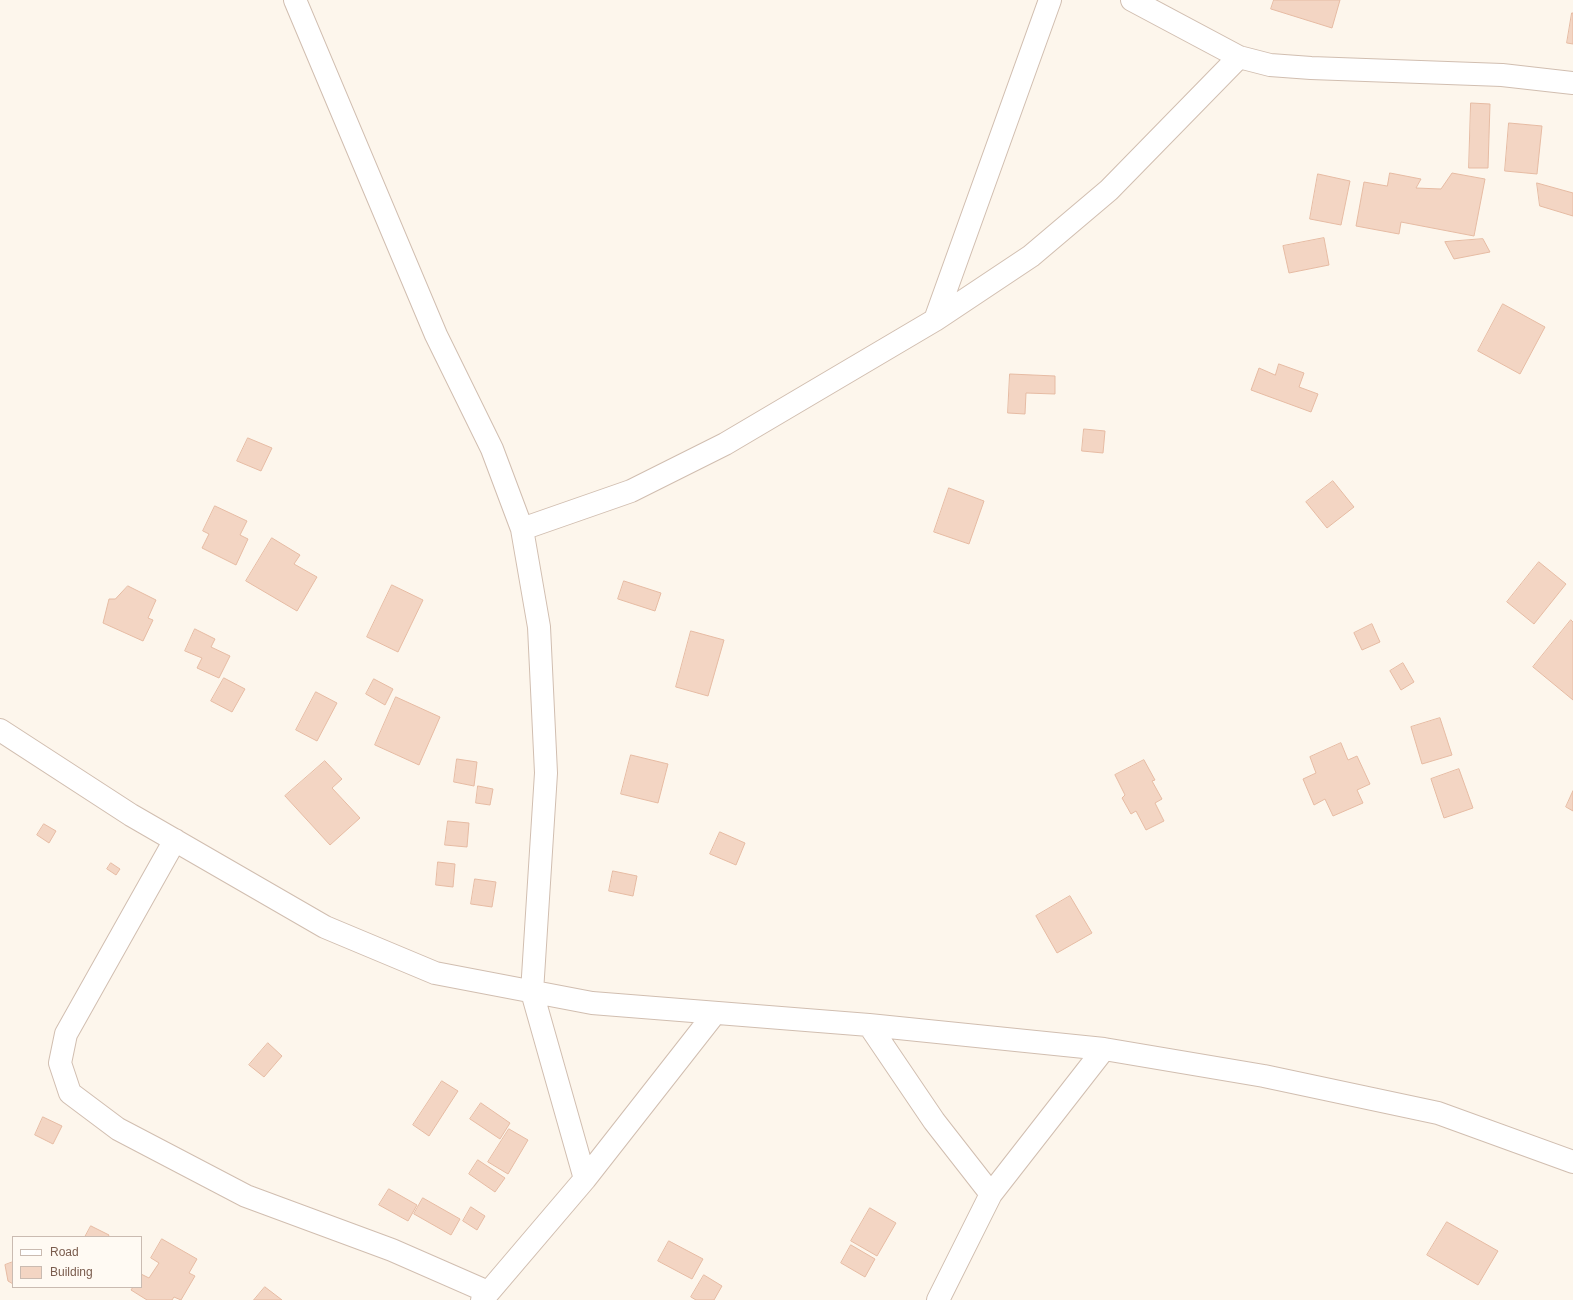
<!DOCTYPE html>
<style>
body{margin:0}
#map{position:relative;width:1573px;height:1300px;overflow:hidden;background:#fdf6ec;font-family:Helvetica,sans-serif}
canvas{display:block}
.legend{position:absolute;left:12px;top:1236px;width:130px;height:52px;box-sizing:border-box;background:#fffaf3;border:1px solid #cabbb1;margin:0;padding:5px 7px;list-style:none;font-size:12px;color:#7a5c4d}
.legend li{display:flex;align-items:center;gap:8px;height:20px}
.legend b{width:20px;border:1px solid #cabbb1}
</style>
<div id="map">
<canvas width="1573" height="1300"></canvas>
<ul class="legend">
<li><b style="height:5px;background:#fff"></b>Road</li>
<li><b style="height:11px;background:#f3d5c3"></b>Building</li>
</ul>
</div>
<script>
const context = document.querySelector('canvas').getContext('2d');
context.lineJoin = 'round';
function fill(path, color) { context.fillStyle = color; context.fill(path, 'evenodd'); }
function trace(path, color, width, dash) { context.strokeStyle = color; context.lineWidth = width; context.lineCap = dash ? 'butt' : 'round'; context.setLineDash(dash || []); context.stroke(path); }
const building = new Path2D(`
 M1274,0H1340L1332,28L1271,9Z
 M1572,13H1573V44L1567,43Z
 M1471,103L1490,104L1488,168H1469Z
 M1509,123L1542,126L1537,174L1505,171Z
 M1390,173L1421,179L1416,188L1441,189L1452,173L1485,179L1474,236L1401,222L1399,234L1356,226L1364,182L1387,186Z
 M1318,174L1350,181L1341,225L1310,219Z
 M1537,183L1573,193V216L1540,206Z
 M1324,238L1329,265L1289,273L1283,246Z
 M1483,239L1490,252L1454,259L1445,242Z
 M1503,304L1545,327L1520,374L1478,351Z
 M1279,364L1304,373L1299,387L1318,394L1311,412L1251,390L1259,368L1275,375Z
 M1010,374L1055,376V394L1026,393L1025,414L1008,413Z
 M1084,429L1105,431L1103,453L1082,451Z
 M248,438L272,448L261,471L237,461Z
 M1333,481L1354,507L1327,528L1306,502Z
 M949,488L984,501L969,544L934,532Z
 M215,506L247,521L240,535L248,539L236,565L202,548L209,534L203,531Z
 M272,538L300,555L294,564L317,577L297,611L246,581Z
 M1539,562L1566,584L1534,624L1507,602Z
 M624,581L661,593L655,611L618,599Z
 M392,585L423,600L398,652L367,637Z
 M128,586L156,600L148,618L153,620L143,641L103,623L109,599H115Z
 M1571,620L1573,622V700L1533,667Z
 M1372,624L1380,642L1362,650L1354,633Z
 M195,629L215,639L211,647L230,656L219,678L197,668L202,658L185,651Z
 M691,631L724,640L708,696L676,687Z
 M1403,663L1414,682L1401,690L1390,671Z
 M224,678L245,689L232,712L211,701Z
 M374,679L393,689L385,705L366,694Z
 M316,692L337,703L317,741L296,730Z
 M396,697L440,717L419,765L375,745Z
 M1440,718L1452,755L1422,764L1411,727Z
 M1341,743L1348,760L1357,756L1370,784L1357,790L1363,803L1333,816L1325,799L1314,805L1303,779L1316,773L1310,757Z
 M631,755L668,764L658,803L621,794Z
 M457,759L477,762L474,786L454,782Z
 M1144,760L1155,780L1152,781L1162,799L1155,803L1164,821L1146,830L1136,811L1131,814L1122,798L1125,795L1115,775Z
 M325,761L342,779L332,788L360,818L330,845L285,796Z
 M1459,769L1473,808L1444,818L1431,779Z
 M478,786L493,789L490,805L476,803Z
 M1573,791V811L1566,807Z
 M448,821L469,823L467,847L445,845Z
 M44,824L56,831L49,843L37,835Z
 M720,832L745,843L736,865L710,854Z
 M438,862L455,864L453,887L436,885Z
 M111,863L120,869L116,875L107,869Z
 M613,871L637,876L633,896L609,891Z
 M475,879L496,882L492,907L471,904Z
 M1070,896L1092,933L1057,953L1036,916Z
 M268,1043L282,1056L264,1077L249,1065Z
 M442,1081L458,1091L429,1136L413,1125Z
 M481,1103L510,1123L500,1139L470,1119Z
 M43,1117L62,1126L53,1144L35,1135Z
 M509,1129L528,1140L508,1174L488,1162Z
 M478,1160L505,1178L495,1192L469,1174Z
 M389,1189L417,1205L408,1221L379,1205Z
 M423,1198L460,1219L451,1235L414,1214Z
 M471,1207L485,1216L477,1230L463,1221Z
 M870,1208L896,1223L877,1256L851,1241Z
 M1447,1222L1498,1251L1478,1285L1427,1255Z
 M91,1226L109,1235L108,1237H85Z
 M162,1239L197,1259L189,1273L195,1276L181,1300L174,1297L172,1300H147L131,1290L133,1287H141V1274L149,1278L159,1263L151,1258Z
 M669,1241L703,1259L692,1279L658,1261Z
 M851,1245L875,1259L865,1277L841,1263Z
 M13,1262V1284L8,1281L5,1265Z
 M704,1275L722,1286L714,1300H696L691,1297Z
 M265,1287L282,1300H254Z`);
const minor = new Path2D(`
 M295,0L436,335L492,449L522,529L539,627L546,773L532,992L585,1179
 M1132,0L1239,57L1270,65L1311,68L1502,75L1573,83
 M935,320L1050,0
 M522,529L631,491L725,444L935,320L1031,256L1109,190L1239,57
 M0,730L131,815L325,927L435,973L592,1003L869,1025L1104,1049L1264,1076L1438,1113L1573,1162
 M175,840L66,1034L60,1063L70,1093L118,1129L246,1196L392,1250L488,1292
 M869,1025L934,1121L991,1194
 M482,1300L585,1179L715,1013
 M938,1300L991,1194L1104,1049`);
fill(building, '#f3d5c3');
trace(building, '#e6bba3', 1);
trace(minor, '#d1beb0', 24);
trace(minor, '#fff', 22);
</script>
